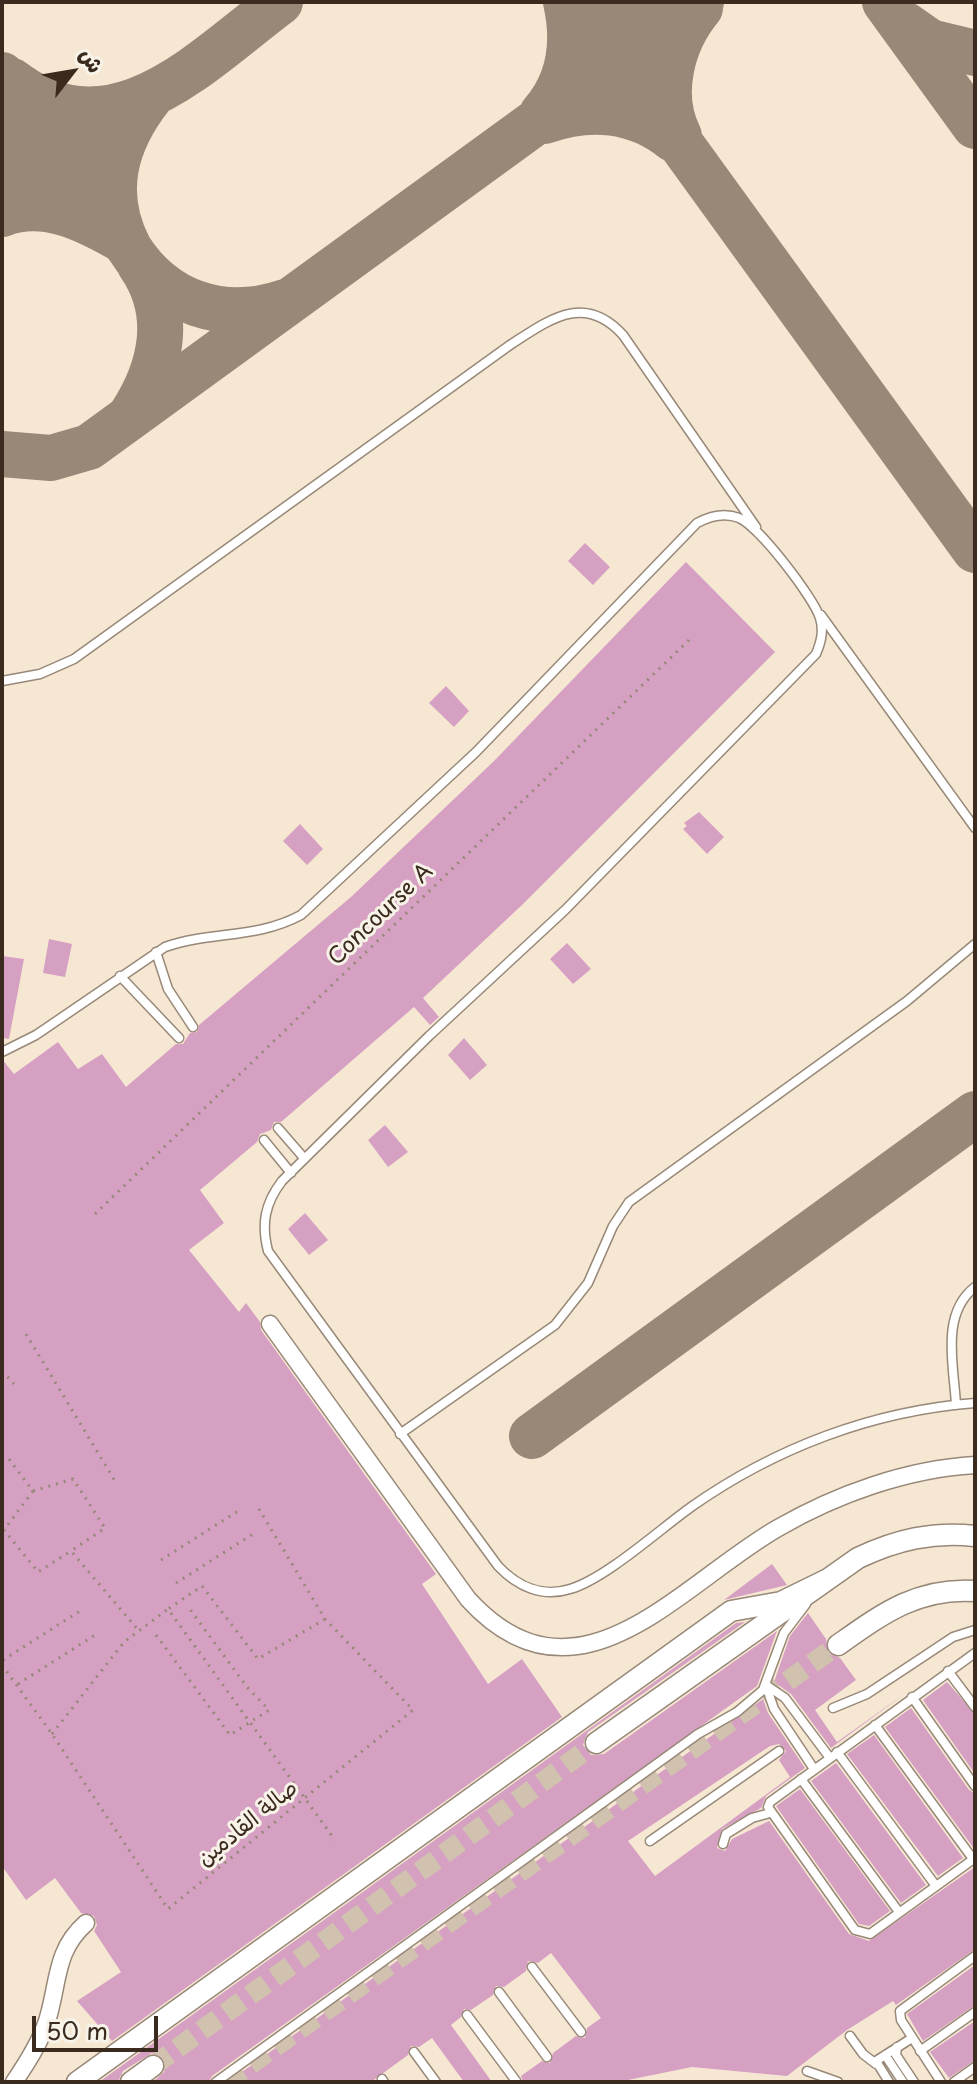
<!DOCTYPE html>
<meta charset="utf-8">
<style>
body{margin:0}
#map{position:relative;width:977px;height:2084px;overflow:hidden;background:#f6e7d3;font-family:"Playpen Sans","Playpen Sans Arabic",sans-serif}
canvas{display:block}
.frame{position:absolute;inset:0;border:4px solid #3b2a1e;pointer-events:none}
.north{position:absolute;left:32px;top:32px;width:80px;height:80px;-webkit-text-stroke:6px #f7f3e8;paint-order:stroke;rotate:59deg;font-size:22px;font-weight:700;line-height:32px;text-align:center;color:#3b2a1e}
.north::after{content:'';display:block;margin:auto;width:28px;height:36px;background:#3b2a1e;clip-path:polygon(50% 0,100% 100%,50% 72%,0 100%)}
.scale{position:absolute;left:32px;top:2016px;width:126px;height:36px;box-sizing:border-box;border:4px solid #3b2a1e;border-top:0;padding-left:10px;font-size:24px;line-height:28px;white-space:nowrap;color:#3b2a1e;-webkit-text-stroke:6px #f7f3e8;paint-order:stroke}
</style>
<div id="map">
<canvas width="977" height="2084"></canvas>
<div class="frame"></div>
<div class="north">ش</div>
<div class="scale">50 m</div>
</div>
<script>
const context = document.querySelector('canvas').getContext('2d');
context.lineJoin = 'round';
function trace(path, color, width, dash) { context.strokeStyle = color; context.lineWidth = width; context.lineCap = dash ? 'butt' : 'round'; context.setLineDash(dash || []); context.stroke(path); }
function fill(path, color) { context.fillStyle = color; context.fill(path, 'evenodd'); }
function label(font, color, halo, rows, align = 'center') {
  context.font = font + ' "Playpen Sans","Playpen Sans Arabic",sans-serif'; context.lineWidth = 6; context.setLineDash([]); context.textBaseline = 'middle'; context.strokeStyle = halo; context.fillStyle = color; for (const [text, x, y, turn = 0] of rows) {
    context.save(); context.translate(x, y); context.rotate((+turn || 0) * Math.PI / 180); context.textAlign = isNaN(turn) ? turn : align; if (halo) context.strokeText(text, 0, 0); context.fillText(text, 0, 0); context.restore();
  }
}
const taxiway = new Path2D(`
 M578,2L975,550
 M600,2C633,15 660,11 694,4
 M885,2L975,126
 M904,24L930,42L975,53
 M2,75L129,248C101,194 114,143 151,96
 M12,81C113,158 201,61 280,2
 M542,114C570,82 575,42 566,2
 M545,121C589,105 636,109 673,139
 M679,136C658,94 672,42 700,8
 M2,184C16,150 17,117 3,83
 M2,204L86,143
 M2,214C43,198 84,218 119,238
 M129,248C164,303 223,323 285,302
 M131,415C161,369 174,314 140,265
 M2,454L51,458L89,447L701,2
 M532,1436L975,1114`);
const building = new Path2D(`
 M585,543L610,567L593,585L568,561Z
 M686,562L775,652L522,905L423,998L439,1017L430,1025L414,1007L281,1122H274L271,1130L260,1134L257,1142L200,1190L224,1223L189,1250L239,1312L246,1303L260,1322L261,1330L436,1574L422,1584L488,1684L522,1659L562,1717L112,2041L77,2001L121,1972L94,1931L97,1925L94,1916L81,1913L55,1878L26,1900L2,1866V1059L14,1074L58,1042L78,1069L102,1054L126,1087L176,1044H183L190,1033L197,1032L199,1025L351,897L494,761Z
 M446,686L469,711L454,727L429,703Z
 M699,812L724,837L707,854L683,829L687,826L684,823Z
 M300,824L323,849L307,865L283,841Z
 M49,939L72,944L65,977L43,973Z
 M567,943L591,969L573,984L550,959Z
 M2,956L24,959L9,1039L2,1038Z
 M464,1038L487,1065L470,1080L448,1055Z
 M385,1125L408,1152L388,1167L368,1140Z
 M305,1213L328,1240L309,1255L288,1229Z
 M772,1564L787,1585L724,1600Z
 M808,1613L826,1639L828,1653L840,1658L856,1680L815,1710L837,1742L907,1692L831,1748L791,1694L774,1682L790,1636Z
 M745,1622L588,1732L583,1745L591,1755L604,1754L777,1631L757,1686L212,2076L209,2082H153L164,2072L166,2065L163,2058L152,2053L123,2071L118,2082H99L736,1623Z
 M947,1682L975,1714V1774L923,1700Z
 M763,1699L768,1713L805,1768L766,1796L761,1808L722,1829L717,1848L725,1851L732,1839L769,1821L849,1934L869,1941L975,1867V1949L896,2005L893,2001L847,2030L787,2076L692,2067L618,2082H523L521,2076L542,2061L550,2063L553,2053L576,2036L585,2038L587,2028L601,2018L551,1953L538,1963L528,1961L526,1971L504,1987L496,1986L493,1995L471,2010L464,2009L461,2017L451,2025L492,2082H464L432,2038L419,2047L411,2046L408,2055L371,2082H228ZM779,1744L786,1751L779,1760L790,1777L655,1876L628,1841L770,1746Z
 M911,1708L969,1790L975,1793V1850L885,1727Z
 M874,1735L963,1858L938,1876L847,1754Z
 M836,1763L926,1885L901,1903L811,1781Z
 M800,1789L890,1911L869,1926L859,1924L776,1806Z
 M975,1965V2005L923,2041L907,2014Z
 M975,2021V2060L949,2078L930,2052Z`);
const tertiaryTunnel = new Path2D(`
 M153,2066L596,1743
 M226,2082L838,1645`);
const path = new Path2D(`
 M95,1214L689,640
 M26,1334L115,1481
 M2,1371L14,1384
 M9,1459L33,1491L73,1479L105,1528L71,1551L139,1631
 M33,1491L4,1530L38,1572L71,1551
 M161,1560L238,1511
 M176,1583L253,1534
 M325,1619L258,1659L202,1586L168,1609L335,1840
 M156,1635L230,1735L269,1710L247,1687L189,1608
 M3,1660L80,1611
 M2,1665L52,1734L168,1909L413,1710L325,1619L256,1504
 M18,1684L95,1635
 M52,1734L124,1642L168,1609`);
const service = new Path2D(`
 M821,615L975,828
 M2,681L40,674L74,659L510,345C549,320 584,292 623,335L756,527
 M156,952L168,989L193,1027
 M120,976L179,1038
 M2,1052L36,1035L165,947C210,931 257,939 301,915L476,752L697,523C710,516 724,512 739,518C758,525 814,598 820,618C824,631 821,642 816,654L565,910L429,1036L282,1181C265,1203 261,1224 268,1251L498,1566C517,1586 542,1598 570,1589C605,1579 659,1530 691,1507C775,1448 872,1411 975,1403
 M278,1128L304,1158
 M264,1140L291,1173
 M956,1405C954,1366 940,1314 975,1287
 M400,1434L555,1325L588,1283L613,1226L629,1202L907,1001L975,944
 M975,1653L770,1802L768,1807L855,1930L870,1934L975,1858
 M948,1671L975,1707
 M766,1685L785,1698L830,1758
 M766,1686L774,1709L814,1769
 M912,1697L975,1786
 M833,1708L867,1694L953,1637L975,1630
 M875,1725L973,1859
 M837,1752L936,1886
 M801,1779L899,1912
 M650,1841L779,1751
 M723,1844L726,1834L752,1818L770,1813
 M532,1967L581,2032
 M499,1992L547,2057
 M467,2015L516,2081
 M850,2036L863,2054L876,2064
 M897,2047L896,2055L914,2082
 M920,2051L975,2012
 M414,2052L436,2082
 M885,2055L903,2082
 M807,2071L838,2082
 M382,2079L384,2082
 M216,2082L698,1734L737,1712L763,1690L784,1633L806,1604
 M889,2082L876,2061L912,2038
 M941,2082L901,2020L900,2011L975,1956
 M954,2082L975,2067`);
const minor = new Path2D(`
 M270,1324L468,1599C577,1719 680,1584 778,1528C837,1494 907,1469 975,1465
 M14,2082C27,2063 40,2043 47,2021C59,1984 54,1951 86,1923`);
const tertiary = new Path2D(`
 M838,1645C882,1614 918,1587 975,1591
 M596,1743L858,1558C896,1540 933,1531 975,1536
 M77,2082L731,1611L781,1602L828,1579
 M131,2082L153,2066`);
const streetNames = [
 ["Concourse A",381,915,-44],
 ["صالة القادمين",248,1824,-39]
];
trace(taxiway, '#988878', 46);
fill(building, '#d6a0c3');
trace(tertiaryTunnel, '#d1c1af', 20, [20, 10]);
trace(service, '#988878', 11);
trace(minor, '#988878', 19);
trace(tertiary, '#988878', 23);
trace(path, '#988878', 3, [2, 6]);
trace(service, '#fff', 8);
trace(minor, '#fff', 16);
trace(tertiary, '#fff', 20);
label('22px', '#3b2a1e', '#f7f3e8', streetNames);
</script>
